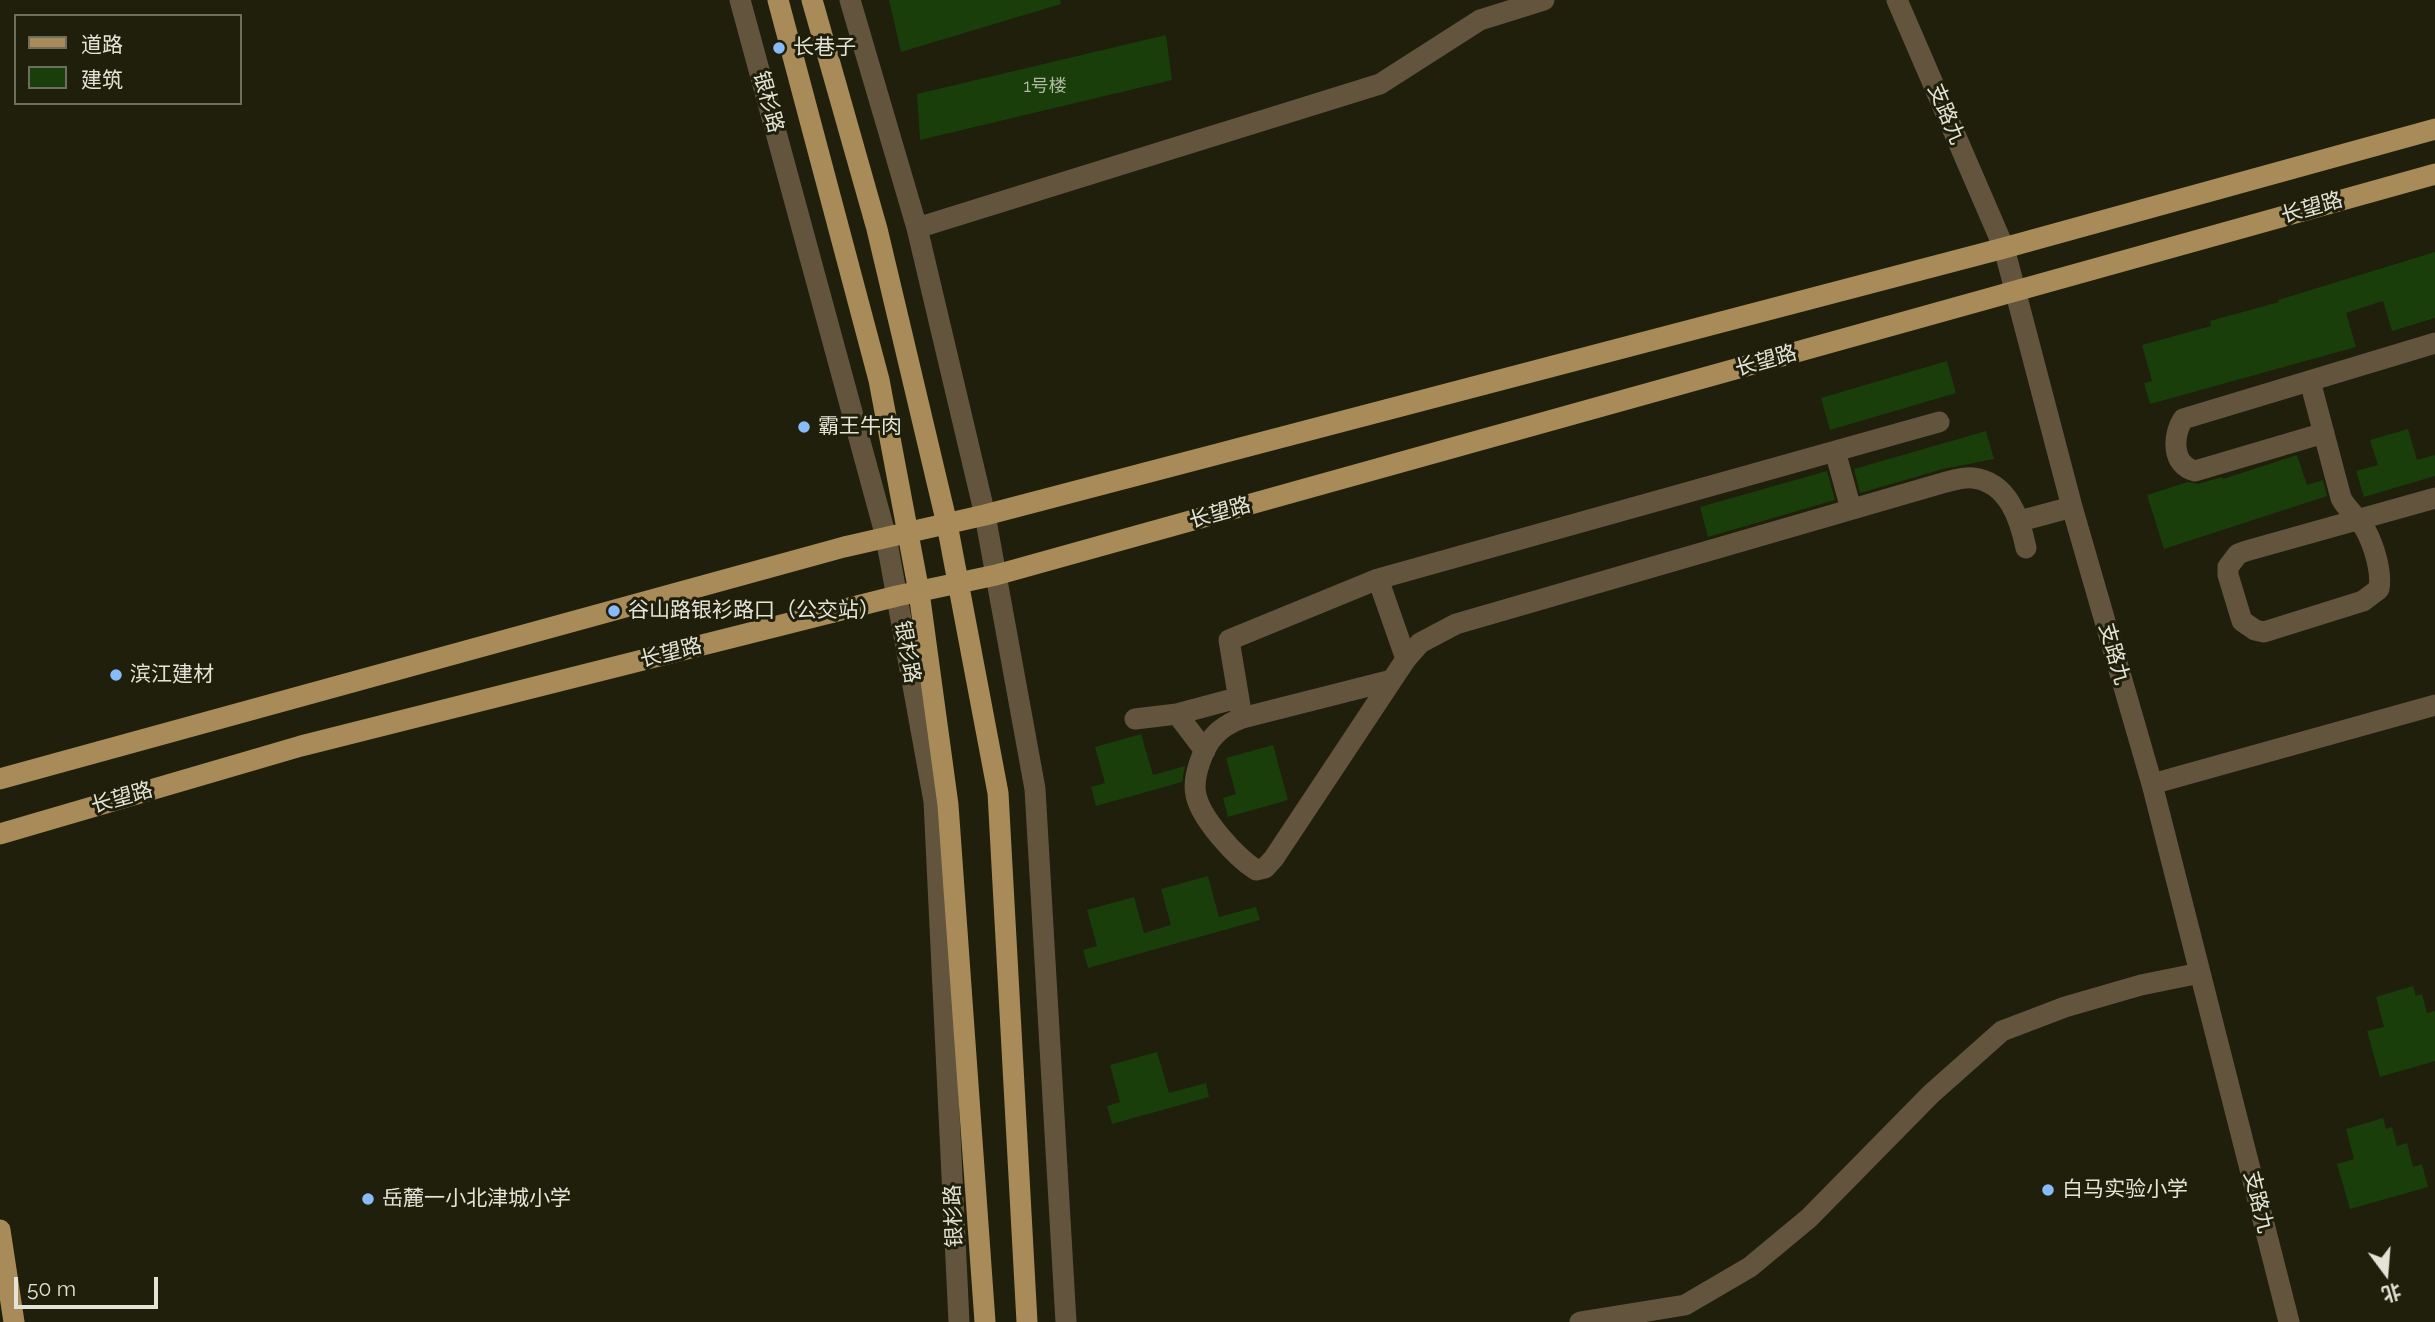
<!DOCTYPE html>
<meta charset="utf-8">
<style>
body{margin:0}
#map{position:relative;width:2435px;height:1322px;overflow:hidden;background:#1f1f0b;font-family:Raleway,"Noto Sans SC",sans-serif}
canvas{display:block}
.legend{position:absolute;left:14px;top:14px;width:228px;height:91px;box-sizing:border-box;background:#1f1f0b;border:2px solid #6d6e5d;margin:0;padding:9px 12px;list-style:none;font-size:21px;color:#e3e4d7}
.legend li{display:flex;align-items:center;gap:14px;height:35px}
.legend b{width:35px;border:2px solid #6d6e5d}
.north{position:absolute;left:2351px;top:1238px;width:70px;height:70px;-webkit-text-stroke:5px #1f1f0b;paint-order:stroke;rotate:164deg;font-size:19px;font-weight:700;line-height:28px;text-align:center;color:#e3e4d7}
.north::after{content:'';display:block;margin:auto;width:24px;height:32px;background:#e3e4d7;clip-path:polygon(50% 0,100% 100%,50% 72%,0 100%)}
.scale{position:absolute;left:14px;top:1277px;width:144px;height:32px;box-sizing:border-box;border:4px solid #e3e4d7;border-top:0;padding-left:9px;font-size:21px;line-height:24px;white-space:nowrap;color:#e3e4d7;-webkit-text-stroke:5px #1f1f0b;paint-order:stroke}
</style>
<div id="map">
<canvas width="2435" height="1322"></canvas>
<ul class="legend">
<li><b style="height:9px;background:#a98b59"></b>道路</li>
<li><b style="height:19px;background:#193e09"></b>建筑</li>
</ul>
<div class="north">北</div>
<div class="scale">50 m</div>
</div>
<script>
const context = document.querySelector('canvas').getContext('2d');
context.lineJoin = 'round';
function fill(path, color) { context.fillStyle = color; context.fill(path, 'evenodd'); }
function trace(path, color, width, dash) { context.strokeStyle = color; context.lineWidth = width; context.lineCap = dash ? 'butt' : 'round'; context.setLineDash(dash || []); context.stroke(path); }
function label(font, color, halo, rows, align = 'center') {
  context.font = font + ' Raleway,"Noto Sans SC",sans-serif'; context.lineWidth = 6; context.setLineDash([]); context.textBaseline = 'middle'; context.strokeStyle = halo; context.fillStyle = color; for (const [text, x, y, turn = 0] of rows) {
    context.save(); context.translate(x, y); context.rotate((+turn || 0) * Math.PI / 180); context.textAlign = isNaN(turn) ? turn : align; if (halo) context.strokeText(text, 0, 0); context.fillText(text, 0, 0); context.restore();
  }
}
const building = new Path2D(`
 M889,0H1060L1061,4L901,52Z
 M1166,35L1172,80L920,140L917,94Z
 M2435,252V318L2392,331L2383,301L2346,313L2356,347L2150,404L2144,383L2152,381L2142,345L2211,326L2210,321L2279,302L2278,300Z
 M1947,361L1956,393L1830,430L1821,398Z
 M2408,429L2417,460L2435,455V476L2364,497L2356,471L2378,465L2370,440Z
 M1986,431L1994,459L1943,469L1860,493L1854,469Z
 M2297,455L2307,485L2323,480L2327,496L2164,549L2147,495L2188,482L2198,484L2222,477L2223,479Z
 M1827,471L1835,500L1708,537L1700,507Z
 M1141,734L1153,775L1185,766L1182,782L1096,806L1091,787L1105,783L1095,747Z
 M1273,745L1288,800L1228,817L1223,798L1236,794L1226,758Z
 M1208,876L1219,917L1256,907L1260,920L1088,968L1083,950L1097,946L1087,910L1134,897L1144,933L1171,925L1161,889Z
 M2413,986L2416,996L2422,994L2427,1013L2435,1011V1061L2380,1077L2367,1031L2384,1027L2376,997Z
 M1157,1052L1169,1093L1206,1083L1209,1097L1112,1124L1107,1106L1120,1102L1110,1065Z
 M2383,1118L2386,1129L2392,1127L2397,1146L2407,1143L2413,1167L2422,1164L2428,1187L2350,1209L2337,1164L2354,1159L2346,1129Z`);
const minor = new Path2D(`
 M740,0L886,537L934,801L959,1322
 M850,0L917,228L985,515L1035,789L1066,1322
 M1897,0L2004,248L2072,507L2152,784L2289,1322
 M917,228L1380,84L1480,20L1544,0
 M2310,381L2341,498C2347,510 2358,517 2365,529C2374,545 2382,572 2379,589L2363,601L2264,632L2255,630L2242,621L2228,575V567L2238,554L2246,551L2435,498
 M2324,433L2195,471C2171,465 2173,436 2183,419L2435,343
 M1835,451L1851,509
 M2020,521L2072,507
 M1378,579L1406,659
 M1392,680L1242,718C1232,722 1222,727 1215,735C1203,747 1192,778 1196,795C1201,819 1236,857 1256,870L1265,868L1274,858L1406,659L1420,643L1456,624L1946,482C1954,480 1965,477 1973,478C2008,482 2020,519 2026,548
 M1177,714L1205,751
 M1242,718L1229,640L1378,579L1939,422
 M1135,719L1177,714L1237,698
 M2152,784L2435,705
 M1580,1322L1685,1305L1750,1267L1809,1218L1931,1094L2002,1031L2065,1007L2141,985L2200,973`);
const major = new Path2D(`
 M778,0L879,380L919,592L948,805L985,1322
 M812,0L877,229L947,524L998,793L1027,1322
 M0,779L844,547L985,515L2004,248L2435,129
 M0,834L301,746L897,596L996,575L2435,174
 M0,1230L14,1322`);
const markers = [
 [779,48,7,"#87bbfb"],
 [804,427,7,"#87bbfb"],
 [614,611,7,"#87bbfb"],
 [116,675,7,"#87bbfb"],
 [2048,1190,7,"#87bbfb"],
 [368,1199,7,"#87bbfb"]
];
const numberNames = [
 ["1号楼",1045,87]
];
const poiNames = [
 ["长巷子",793,48],
 ["霸王牛肉",818,427],
 ["谷山路银衫路口（公交站）",628,611],
 ["滨江建材",130,675],
 ["白马实验小学",2062,1190],
 ["岳麓一小北津城小学",382,1199]
];
const streetNames = [
 ["银杉路",768,102,75],
 ["支路九",1946,114,67],
 ["长望路",2312,208,-16],
 ["长望路",1766,361,-16],
 ["长望路",1220,513,-16],
 ["银杉路",907,652,80],
 ["长望路",671,653,-14],
 ["支路九",2114,654,74],
 ["长望路",122,798,-16],
 ["支路九",2258,1202,76],
 ["银杉路",954,1216,-92]
];
fill(building, '#193e09');
trace(minor, '#63553d', 21);
trace(major, '#a98b59', 21);
for (const [x, y, r, color] of markers) { const dot = new Path2D(); dot.arc(x, y, r, 0, 2 * Math.PI); context.fillStyle = color; context.fill(dot); trace(dot, '#1f1f0b', 2.5); }
label('18px', '#b0baa4', null, numberNames);
label('21px', '#e3e4d7', '#1f1f0b', poiNames, 'left');
label('21px', '#e3e4d7', '#1f1f0b', streetNames);
</script>
